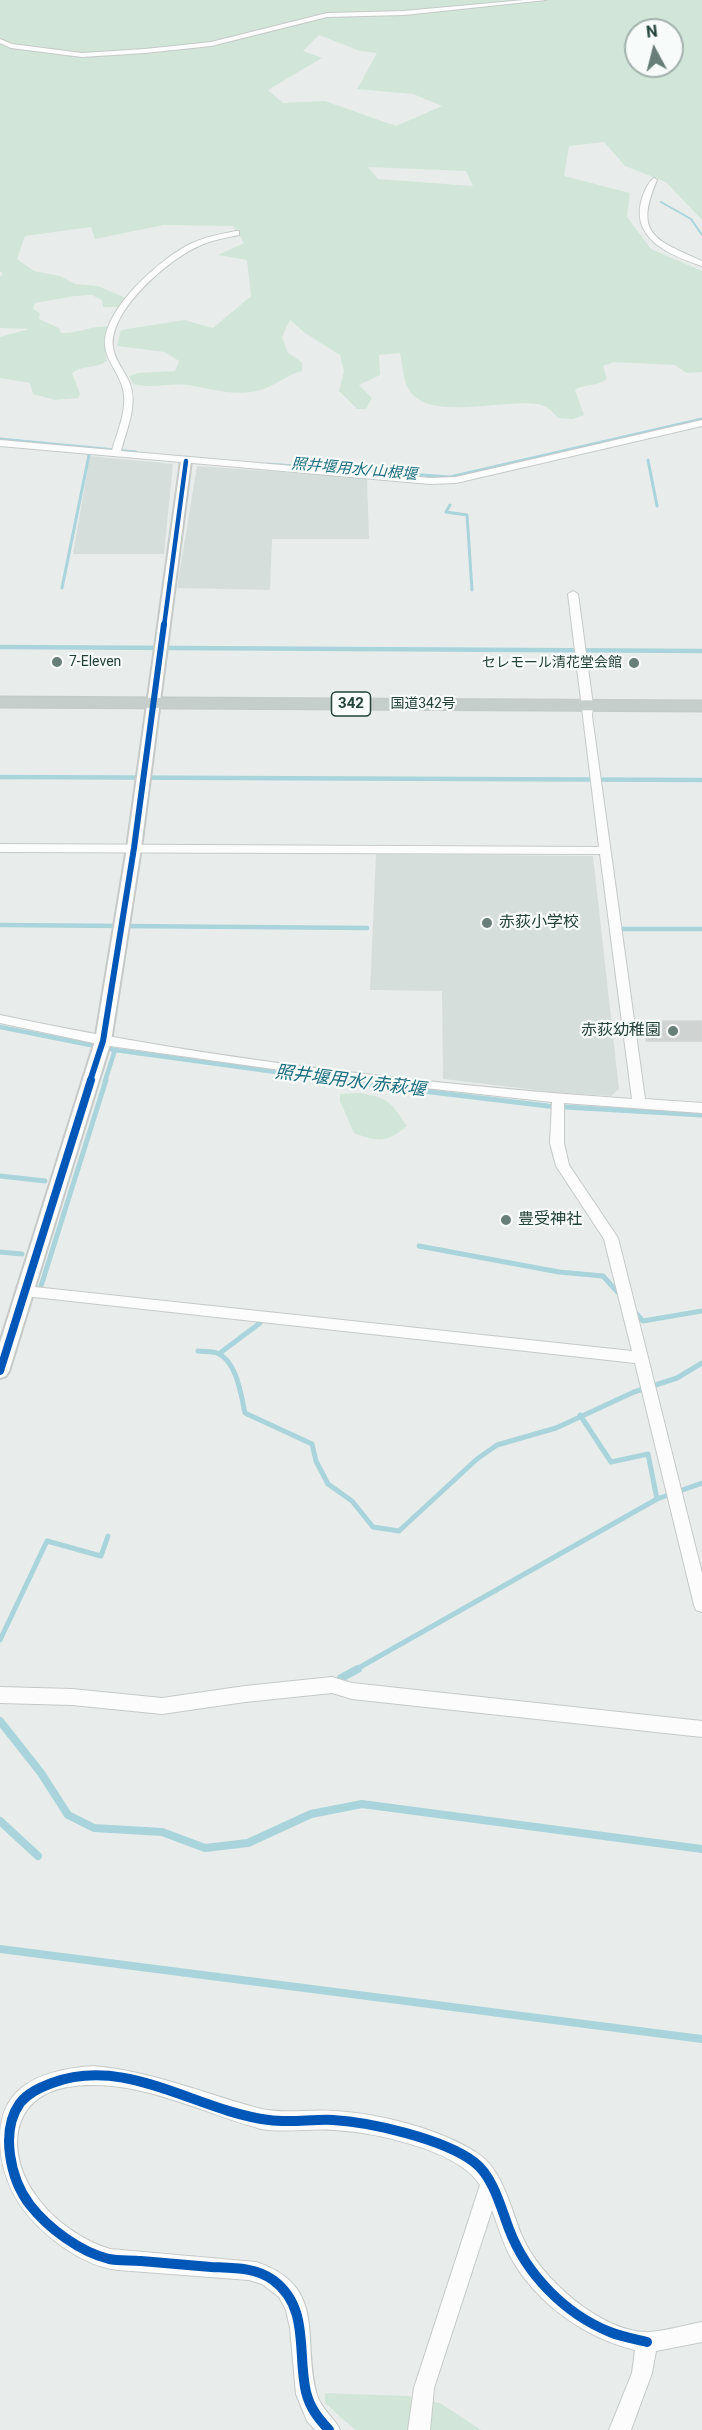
<!DOCTYPE html>
<meta charset="utf-8">
<style>
body{margin:0}
#map{position:relative;width:702px;height:2430px;overflow:hidden;background:#e8edeb;font-family:Roboto,sans-serif}
canvas{display:block}
.north{position:absolute;left:624px;top:18px;width:60px;height:60px;box-sizing:border-box;background:#f7fbf9;border:2px solid #a3b1ad;border-radius:50%;rotate:353deg;font-size:16px;font-weight:700;line-height:24px;text-align:center;color:#24423a}
.north::after{content:'';display:block;margin:auto;width:21px;height:27px;background:#697e78;clip-path:polygon(50% 0,100% 100%,50% 72%,0 100%)}
</style>
<div id="map">
<canvas width="702" height="2430"></canvas>
<div class="north">N</div>
</div>
<script>
const context = document.querySelector('canvas').getContext('2d');
context.lineJoin = 'round';
function fill(path, color) { context.fillStyle = color; context.fill(path, 'evenodd'); }
function trace(path, color, width, dash) { context.strokeStyle = color; context.lineWidth = width; context.lineCap = dash ? 'butt' : 'round'; context.setLineDash(dash || []); context.stroke(path); }
function label(font, color, halo, rows, align = 'center') {
  context.font = font + ' Roboto,"Noto Sans JP",sans-serif'; context.lineWidth = 4.5; context.setLineDash([]); context.textBaseline = 'middle'; context.strokeStyle = halo; context.fillStyle = color; for (const [text, x, y, turn = 0] of rows) {
    context.save(); context.translate(x, y); context.rotate((+turn || 0) * Math.PI / 180); context.textAlign = isNaN(turn) ? turn : align; if (halo) context.strokeText(text, 0, 0); context.fillText(text, 0, 0); context.restore();
  }
}
const built = new Path2D(`
 M90,456L173,464L164,554H73Z
 M197,466L367,478L369,539H272L270,590L177,588Z
 M376,854L593,856L619,1089L611,1096L552,1092L443,1079L442,991L370,990Z`);
const green = new Path2D(`
 M0,0H702V220L666,182L625,166L604,142L569,146L564,176L630,193L627,217L651,249L702,271V372L686,373L675,365L613,362L603,366L607,379C597,387 585,383 575,390L584,415L573,419L558,418C552,411 546,405 536,404C507,399 438,419 414,396C403,386 403,367 400,353L379,355L380,375L359,385L372,398L366,409H357L339,391L344,371L340,355L305,333L290,320L282,337L288,353L302,362V371C286,375 274,387 257,391C231,396 213,389 188,385C170,383 151,389 133,384L129,376L138,373L175,371L179,361L165,352L117,346L121,330L184,320L213,328L251,296L247,260L218,255L244,243L233,226L164,225L95,239L91,227L25,236L17,259L34,271L60,276L75,284L98,286L128,299L122,307H103L102,300L92,295L75,296L35,303L33,309L40,313L39,319L59,328L61,333C79,334 93,324 111,327C104,339 104,347 107,361C96,369 81,365 72,373L80,394L78,398L55,400L33,394L30,383L0,378V337L29,329L0,328V277L3,274L0,271ZM636,30H672V66H636ZM319,35L360,51L377,53L357,89L413,94L442,106L396,126L325,101L283,103L268,90L322,58L303,51ZM368,167L466,171L473,186L378,179Z
 M357,1093C387,1096 391,1102 407,1126C387,1143 378,1142 354,1133L340,1101V1094Z
 M325,2393L408,2396L440,2403L481,2430H355L325,2403Z`);
const streamFar4 = new Path2D(`
 M661,202L691,219L702,235`);
const streamFar3 = new Path2D(`
 M0,439L136,452
 M648,460L657,506
 M267,464L450,477L702,419
 M450,505L446,512L467,515L472,590
 M62,588L89,455`);
const streamFar2 = new Path2D(`
 M0,647L702,651
 M0,777L702,780
 M0,925L367,928
 M623,929H702
 M0,1027L115,1050L342,1081
 M105,1081L115,1050`);
const streamFar1 = new Path2D(`
 M331,1080L548,1106L702,1115
 M0,1176L45,1181
 M419,1246L559,1272L603,1276L622,1297
 M0,1252L22,1254
 M41,1286L106,1080
 M634,1311L643,1321L702,1311
 M198,1351C204,1352 211,1351 217,1353C237,1361 241,1395 245,1413L312,1444L316,1461L328,1484L352,1501L373,1527L399,1531L477,1459L497,1445L556,1428L634,1392L677,1378L702,1363
 M220,1353L260,1323
 M580,1415L611,1462L648,1454L657,1499
 M0,1640L47,1541L101,1556L108,1536
 M355,1670L657,1499L702,1483`);
const stream = new Path2D(`
 M341,1678L358,1669
 M0,1721L41,1773L68,1815L94,1828L162,1832L205,1848L248,1843L311,1814L362,1804L702,1849
 M0,1821L38,1856
 M0,1949L702,2039`);
const building = new Path2D(`
 M644,1021H702V1041H646Z`);
const minor = new Path2D(`
 M524,0H546L404,15L327,17L211,46L145,53L82,57L11,48L0,43V39L12,44L82,53L145,49L211,42L327,13L404,11Z
 M654,178L657,180C633,235 656,240 702,261V266C672,256 632,240 641,202C643,194 648,182 654,178Z
 M236,231H239V235C225,238 211,240 199,246C169,259 109,310 113,347C114,360 125,371 130,384C138,405 126,431 121,451L430,478L456,477L702,420V426L456,483L430,484L0,446V440L112,450C118,430 130,404 121,383C116,370 106,359 105,345C103,309 162,257 192,243C205,237 221,234 236,231Z
 M573,591L578,594L593,705L592,716L645,1099L702,1103V1113L564,1103V1143L569,1165L618,1238L702,1573V1612L696,1610L694,1605L635,1363L25,1296L20,1295L18,1291L20,1287L25,1286L632,1351L604,1239L556,1166L550,1143L552,1102L344,1079L103,1045L0,1023V1015C207,1059 420,1084 632,1099L600,854L0,852V844L599,847L568,594Z
 M332,1677L352,1683L702,1721V1737L352,1699L332,1693L245,1702L162,1714L72,1705L0,1703V1687L72,1689L162,1698L245,1686Z
 M93,2066C152,2071 205,2094 261,2109C285,2114 309,2109 334,2111C377,2113 441,2129 477,2153C503,2169 511,2210 522,2236C539,2277 602,2333 648,2332C666,2331 685,2325 702,2322V2342L656,2351L652,2373L631,2430H609L632,2373L635,2350C585,2338 537,2304 511,2258C503,2243 498,2226 492,2210L434,2388L430,2430H408L414,2388L480,2185C459,2150 374,2132 334,2130C310,2128 285,2133 261,2129C199,2112 134,2076 67,2087C8,2098 6,2156 37,2197C53,2220 83,2241 110,2249L256,2262C329,2286 301,2340 317,2395C321,2409 334,2417 340,2430H315L307,2421L296,2394L290,2328L286,2310L279,2297L262,2284L249,2280L118,2270C97,2268 77,2257 60,2245C23,2218 0,2184 0,2138C0,2119 5,2102 20,2089C40,2072 69,2068 93,2066Z`);
const tertiary = new Path2D(`
 M186,458L191,461L141,848L111,1041L9,1371L6,1376L0,1378V1343L95,1041L127,848L181,461Z`);
const trunk = new Path2D(`
 M0,697L702,701V711L0,707Z`);
const cyclewayFar3 = new Path2D(`
 M164,626L186,461`);
const cyclewayFar2 = new Path2D(`
 M90,1081L103,1041L134,848L164,624`);
const cyclewayFar1 = new Path2D(`
 M0,1371L91,1080`);
const cycleway = new Path2D(`
 M329,2430C318,2418 310,2408 306,2392C297,2353 310,2307 273,2280C255,2267 232,2268 211,2267C188,2265 164,2263 141,2261C130,2260 119,2261 109,2259C80,2252 48,2228 30,2205C10,2179 0,2131 20,2103C28,2093 39,2088 52,2083C127,2055 196,2111 269,2120C290,2123 312,2119 333,2120C370,2122 444,2139 474,2162C493,2176 501,2208 509,2229C526,2274 565,2314 610,2332C622,2337 635,2339 647,2342`);
const markers = [
 [57,662,6,"#697e78"],
 [634,663,6,"#697e78"],
 [487,923,6,"#697e78"],
 [673,1031,6,"#697e78"],
 [506,1220,6,"#697e78"]
];
const farPoinames = [
 ["7-Eleven",69,662],
 ["セレモール清花堂会館",622,663,"right"]
];
const farStreetnames = [
 ["国道342号",423,704]
];
const farWaternames = [
 ["照井堰用水/山根堰",354,470,5]
];
const shields = [
 [351,704,39]
];
const shieldNames = [
 ["342",351,704]
];
const poiNames = [
 ["赤荻小学校",499,923],
 ["赤荻幼稚園",661,1031,"right"],
 ["豊受神社",518,1220]
];
const waterNames = [
 ["照井堰用水/赤萩堰",350,1082,7]
];
fill(built, '#d6dedb');
fill(green, '#d1e6d8');
trace(streamFar4, '#a9d4db', 2);
trace(streamFar3, '#a9d4db', 3);
trace(streamFar2, '#a9d4db', 4.5);
trace(streamFar1, '#a9d4db', 5);
trace(stream, '#a9d4db', 8);
fill(building, '#cfd4d2');
trace(building, '#d1d6d4', 1.5);
trace(minor, '#c5cac8', 2);
trace(tertiary, '#c5cac8', 4);
trace(trunk, '#c3ccc9', 3);
fill(minor, '#fcfcfc');
fill(tertiary, '#fcfcfc');
fill(trunk, '#c6cecc');
trace(cyclewayFar3, '#0057b8', 4.5);
trace(cyclewayFar2, '#0057b8', 6);
trace(cyclewayFar1, '#0057b8', 8);
trace(cycleway, '#0057b8', 10);
for (const [x, y, r, color] of markers) { const dot = new Path2D(); dot.arc(x, y, r, 0, 2 * Math.PI); context.fillStyle = color; context.fill(dot); trace(dot, '#f7fbf9', 2); }
label('14px', '#24423a', '#f7fbf9', farPoinames, 'left');
label('14px', '#24423a', '#f7fbf9', farStreetnames);
label('italic 15px', '#1c6f80', '#f7fbf9', farWaternames);
for (const [x, y, w] of shields) { const box = new Path2D(); box.roundRect(x - w / 2, y - 12, w, 24, 4.5); context.fillStyle = '#f7fbf9'; context.fill(box); trace(box, '#24423a', 1.5); }
label('bold 15px', '#24423a', null, shieldNames);
label('16px', '#24423a', '#f7fbf9', poiNames, 'left');
label('italic 18px', '#1c6f80', '#f7fbf9', waterNames);
</script>
